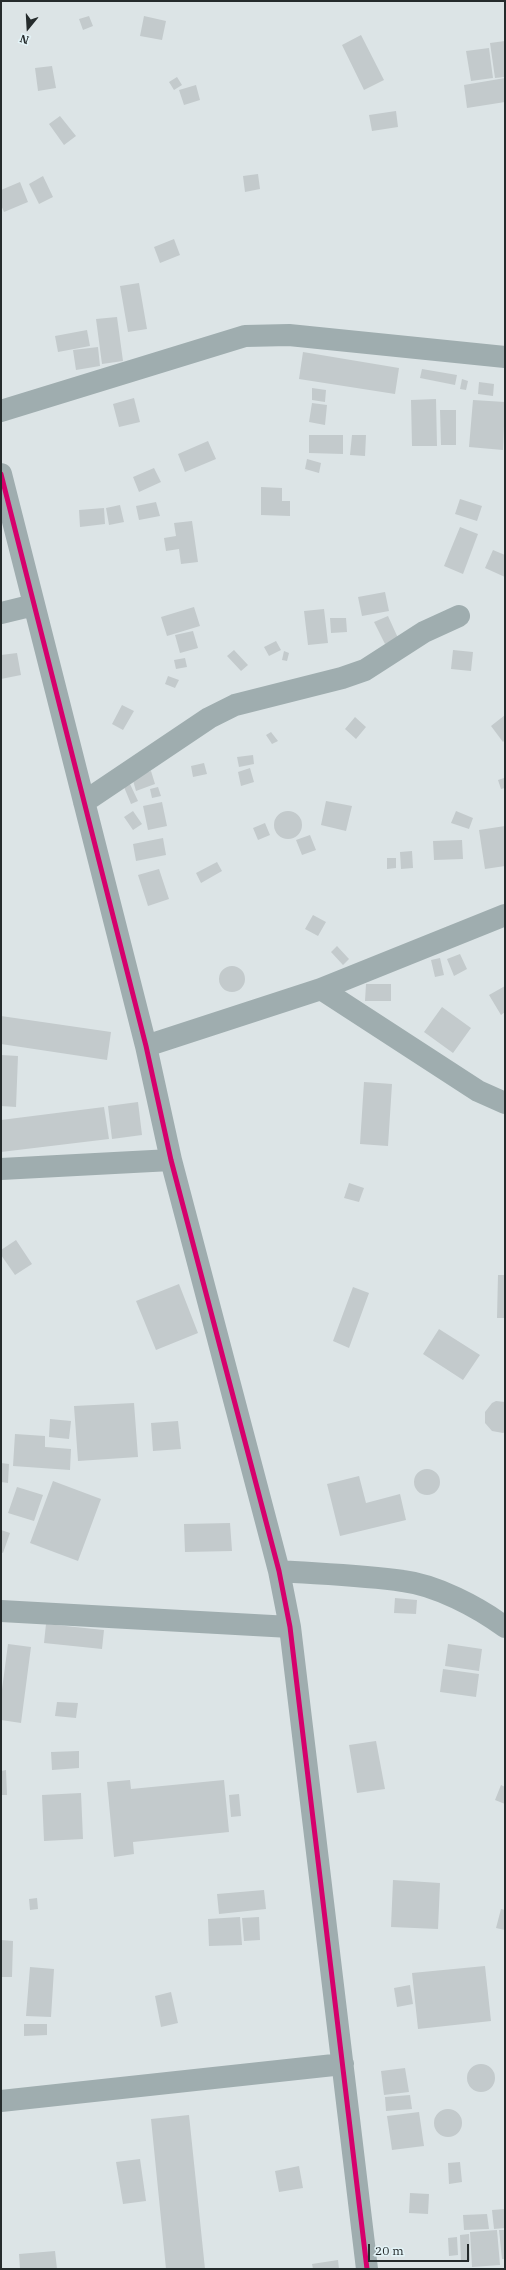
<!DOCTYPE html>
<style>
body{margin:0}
#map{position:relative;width:506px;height:2270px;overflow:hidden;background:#dce4e6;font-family:"IBM Plex Serif",serif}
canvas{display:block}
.frame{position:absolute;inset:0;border:2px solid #252b2c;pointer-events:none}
.north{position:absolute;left:8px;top:8px;width:40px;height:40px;-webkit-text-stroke:3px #e4f4f8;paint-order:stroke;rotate:198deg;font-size:11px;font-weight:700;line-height:16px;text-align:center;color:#252b2c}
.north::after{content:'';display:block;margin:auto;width:14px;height:18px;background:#252b2c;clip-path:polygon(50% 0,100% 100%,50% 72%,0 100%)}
.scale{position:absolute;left:368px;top:2244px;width:101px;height:18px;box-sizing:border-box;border:2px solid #252b2c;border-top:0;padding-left:5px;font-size:12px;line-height:14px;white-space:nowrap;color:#252b2c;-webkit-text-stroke:3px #e4f4f8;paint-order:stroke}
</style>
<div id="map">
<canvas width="506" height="2270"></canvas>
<div class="frame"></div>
<div class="north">N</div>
<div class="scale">20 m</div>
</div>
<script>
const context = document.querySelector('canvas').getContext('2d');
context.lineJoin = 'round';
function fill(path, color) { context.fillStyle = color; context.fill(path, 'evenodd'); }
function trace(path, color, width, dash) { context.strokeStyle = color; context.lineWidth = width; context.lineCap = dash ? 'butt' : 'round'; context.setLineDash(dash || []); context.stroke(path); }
const building = new Path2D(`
 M89,16L93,26L83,30L79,19Z
 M144,16L166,21L162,40L140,36Z
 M361,35L384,80L364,90L342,45Z
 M505,41V77L495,78L490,43Z
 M489,48L493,78L471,81L466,51Z
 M52,66L56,88L38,91L35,68Z
 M177,77L182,85L174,90L169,82Z
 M505,78V102L467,108L464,85Z
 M196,85L200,100L184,105L179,90Z
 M396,111L398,127L372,131L369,115Z
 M60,116L76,136L64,145L49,124Z
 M258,174L260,189L245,192L243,176Z
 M43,176L53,197L39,204L29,184Z
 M20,182L28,202L4,212L1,205V190Z
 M174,239L180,255L160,263L154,247Z
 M139,283L147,329L128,332L120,286Z
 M117,317L123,361L102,364L96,319Z
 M87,330L90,346L58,352L55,336Z
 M98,347L100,366L76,370L73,350Z
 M303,352L399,368L395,394L299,379Z
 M422,369L457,375L455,385L420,378Z
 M462,379L468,381L466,390L460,389Z
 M479,382L494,384L493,396L478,394Z
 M312,388L326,390L325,402L312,400Z
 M134,398L140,422L119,427L113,404Z
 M436,399L437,446H412L411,400Z
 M473,400L505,402L503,450L469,447Z
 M312,403L327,405L325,425L309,422Z
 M440,410H456V445H441Z
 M309,435H343V454L309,453Z
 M352,435H366L365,456L350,455Z
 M208,441L216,459L185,472L178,454Z
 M307,459L321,463L319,473L305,469Z
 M154,468L161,482L139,492L133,477Z
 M261,487L282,488V501H290V516L261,515Z
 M460,499L482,506L477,521L455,514Z
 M156,502L160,516L139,520L136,506Z
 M120,505L124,522L109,525L106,508Z
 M104,508L105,524L80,527L79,510Z
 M192,521L198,562L181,564L179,549L166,551L164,538L176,536L174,523Z
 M460,527L478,534L463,574L444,566Z
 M493,550L505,555V577L485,568Z
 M385,592L389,611L362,616L358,597Z
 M194,607L200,626L167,636L161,617Z
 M324,609L328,643L308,645L304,611Z
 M388,616L398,638L385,644L374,622Z
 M330,618H346L347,632L331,633Z
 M193,631L198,648L180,653L175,635Z
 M276,641L281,650L269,656L264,647Z
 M234,650L248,665L241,671L227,656Z
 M453,650L473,652L471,671L451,669Z
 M284,651L289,653L287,661L282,660Z
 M17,653L21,675L1,679V655Z
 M185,658L187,667L176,669L174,660Z
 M168,676L179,680L175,688L165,684Z
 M122,705L134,711L123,730L112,724Z
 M505,715V740L503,742L491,726Z
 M355,717L366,727L356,739L345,729Z
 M271,732L278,741L272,744L266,735Z
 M253,755L254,764L239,767L237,757Z
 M204,763L207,774L193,777L191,766Z
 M250,768L254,782L241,786L238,772Z
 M151,771L155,784L136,791L132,777Z
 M504,778L505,788L501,789L498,780Z
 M130,784L138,801L131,804L124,787Z
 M158,787L161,796L152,798L150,789Z
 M326,801L352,806L346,831L321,825Z
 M162,802L167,826L148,830L143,806Z
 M274 825a14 14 0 1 1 28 0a14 14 0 1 1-28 0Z
 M133,811L142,824L133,830L124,817Z
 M456,811L473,818L469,829L451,823Z
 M265,823L270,835L258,840L253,828Z
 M505,826V866L485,869L479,830Z
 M310,835L316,850L302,855L296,840Z
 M163,838L166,855L136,861L133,844Z
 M462,840L463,859L434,860L433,841Z
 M412,851L413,868L401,869L400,852Z
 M387,858H396V868L387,869Z
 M217,862L222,871L201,883L196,873Z
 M159,869L169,899L148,906L138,875Z
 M313,915L326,922L318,936L305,929Z
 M337,946L349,959L343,965L331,952Z
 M460,954L467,969L454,976L447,959Z
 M440,958L444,975L435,977L431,960Z
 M219 979a13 13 0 1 1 26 0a13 13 0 1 1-26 0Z
 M366,984H391V1001H365Z
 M505,986V1012L501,1015L489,995Z
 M442,1007L471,1028L453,1053L424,1032Z
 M1,1016L111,1032L107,1060L1,1044Z
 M1,1055L18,1056L16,1107L1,1106Z
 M364,1082L392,1084L388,1146L360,1144Z
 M138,1102L142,1135L112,1139L108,1106Z
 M104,1107L109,1139L1,1152V1120Z
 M349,1183L364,1188L359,1202L344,1198Z
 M16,1240L32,1264L15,1275L1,1255V1250Z
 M498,1275H505V1318H497Z
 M179,1284L198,1333L156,1350L136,1301Z
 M353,1287L369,1293L349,1348L333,1341Z
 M439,1329L480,1355L463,1380L423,1354Z
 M496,1401L505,1402V1432L503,1433L492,1431L485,1423V1412L492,1403Z
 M134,1403L138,1457L78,1461L74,1406Z
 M50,1419L71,1421L69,1439L49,1437Z
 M178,1421L181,1449L153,1451L151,1423Z
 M15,1434L45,1436V1447L71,1449L70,1470L13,1466Z
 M1,1463L9,1464L8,1483L1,1482Z
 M414 1482a13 13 0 1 1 26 0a13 13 0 1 1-26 0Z
 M359,1476L366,1503L400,1494L406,1520L340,1536L327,1484Z
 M53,1481L101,1499L78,1561L30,1543Z
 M17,1487L43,1495L34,1521L8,1513Z
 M230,1523L232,1551L185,1552L184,1524Z
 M1,1530L10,1533L3,1553L1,1552Z
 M395,1598L417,1600L416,1614L394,1613Z
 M46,1624L104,1630L102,1649L44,1643Z
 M8,1644L31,1647L21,1723L1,1720V1697Z
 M448,1644L482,1649L479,1671L445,1666Z
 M443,1669L479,1674L476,1697L440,1692Z
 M57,1702L78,1703L76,1718L55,1716Z
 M376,1741L385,1789L357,1793L349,1745Z
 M79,1751V1768L52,1770L51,1752Z
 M6,1770L7,1795H1V1771Z
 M130,1780L131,1789L224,1780L229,1832L133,1842L134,1854L114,1857L107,1782Z
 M501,1785L505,1787V1804L495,1800Z
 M81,1793L83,1839L44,1841L42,1795Z
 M239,1794L241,1816L231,1817L229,1795Z
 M393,1880L440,1883L438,1929L391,1927Z
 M264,1890L266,1909L219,1914L217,1894Z
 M37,1898L38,1909L30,1910L29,1899Z
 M501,1909L505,1910V1930L496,1928Z
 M240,1917L242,1945L209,1946L208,1919Z
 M259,1917L260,1940L244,1941L242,1918Z
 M1,1940L13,1941L12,1977H1Z
 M485,1966L491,2021L418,2029L412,1973Z
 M30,1967L54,1969L51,2017L26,2016Z
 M410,1985L413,2004L397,2007L394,1988Z
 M171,1992L178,2023L161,2027L155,1996Z
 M24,2024H47V2035L24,2036Z
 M467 2078a14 14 0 1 1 28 0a14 14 0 1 1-28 0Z
 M405,2068L409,2092L384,2095L381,2071Z
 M410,2095L412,2109L386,2111L385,2097Z
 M434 2123a14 14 0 1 1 28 0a14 14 0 1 1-28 0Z
 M419,2112L424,2146L392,2150L387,2116Z
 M189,2115L205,2269H166L151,2119Z
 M140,2159L146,2201L123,2204L116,2162Z
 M460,2162L462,2182L449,2184L448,2163Z
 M299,2166L303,2188L279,2192L275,2171Z
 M410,2193L429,2194L428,2214L409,2213Z
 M505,2209V2228L494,2229L492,2210Z
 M487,2214L489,2229L464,2230L463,2215Z
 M497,2230L500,2265L472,2267L470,2232Z
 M499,2230H505V2259H502Z
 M469,2234L470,2261L461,2262L460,2235Z
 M457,2237L458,2255L449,2256L448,2238Z
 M55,2251L57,2269H20L19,2254Z
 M338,2260L339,2269H313L312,2264Z`);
const minor = new Path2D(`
 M1,411L245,336L289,335L505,357
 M1,474L146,1046L171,1160L279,1571L290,1627L367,2269
 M1,613L34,605
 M84,802L209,718L235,705L342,678L365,670L424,632L459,616
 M321,989L478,1091L505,1103
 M146,1046L321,989L505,915
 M1,1169L171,1160
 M279,1571C320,1574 362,1575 403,1581C436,1585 478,1607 505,1627
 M1,1611L290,1627
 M1,2101L343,2064`);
const cycleway = new Path2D(`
 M1,474L146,1046L171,1160L279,1571L290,1627L367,2269`);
fill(building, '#c3cacc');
trace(minor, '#9fadaf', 22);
trace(cycleway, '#d6006c', 5);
</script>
